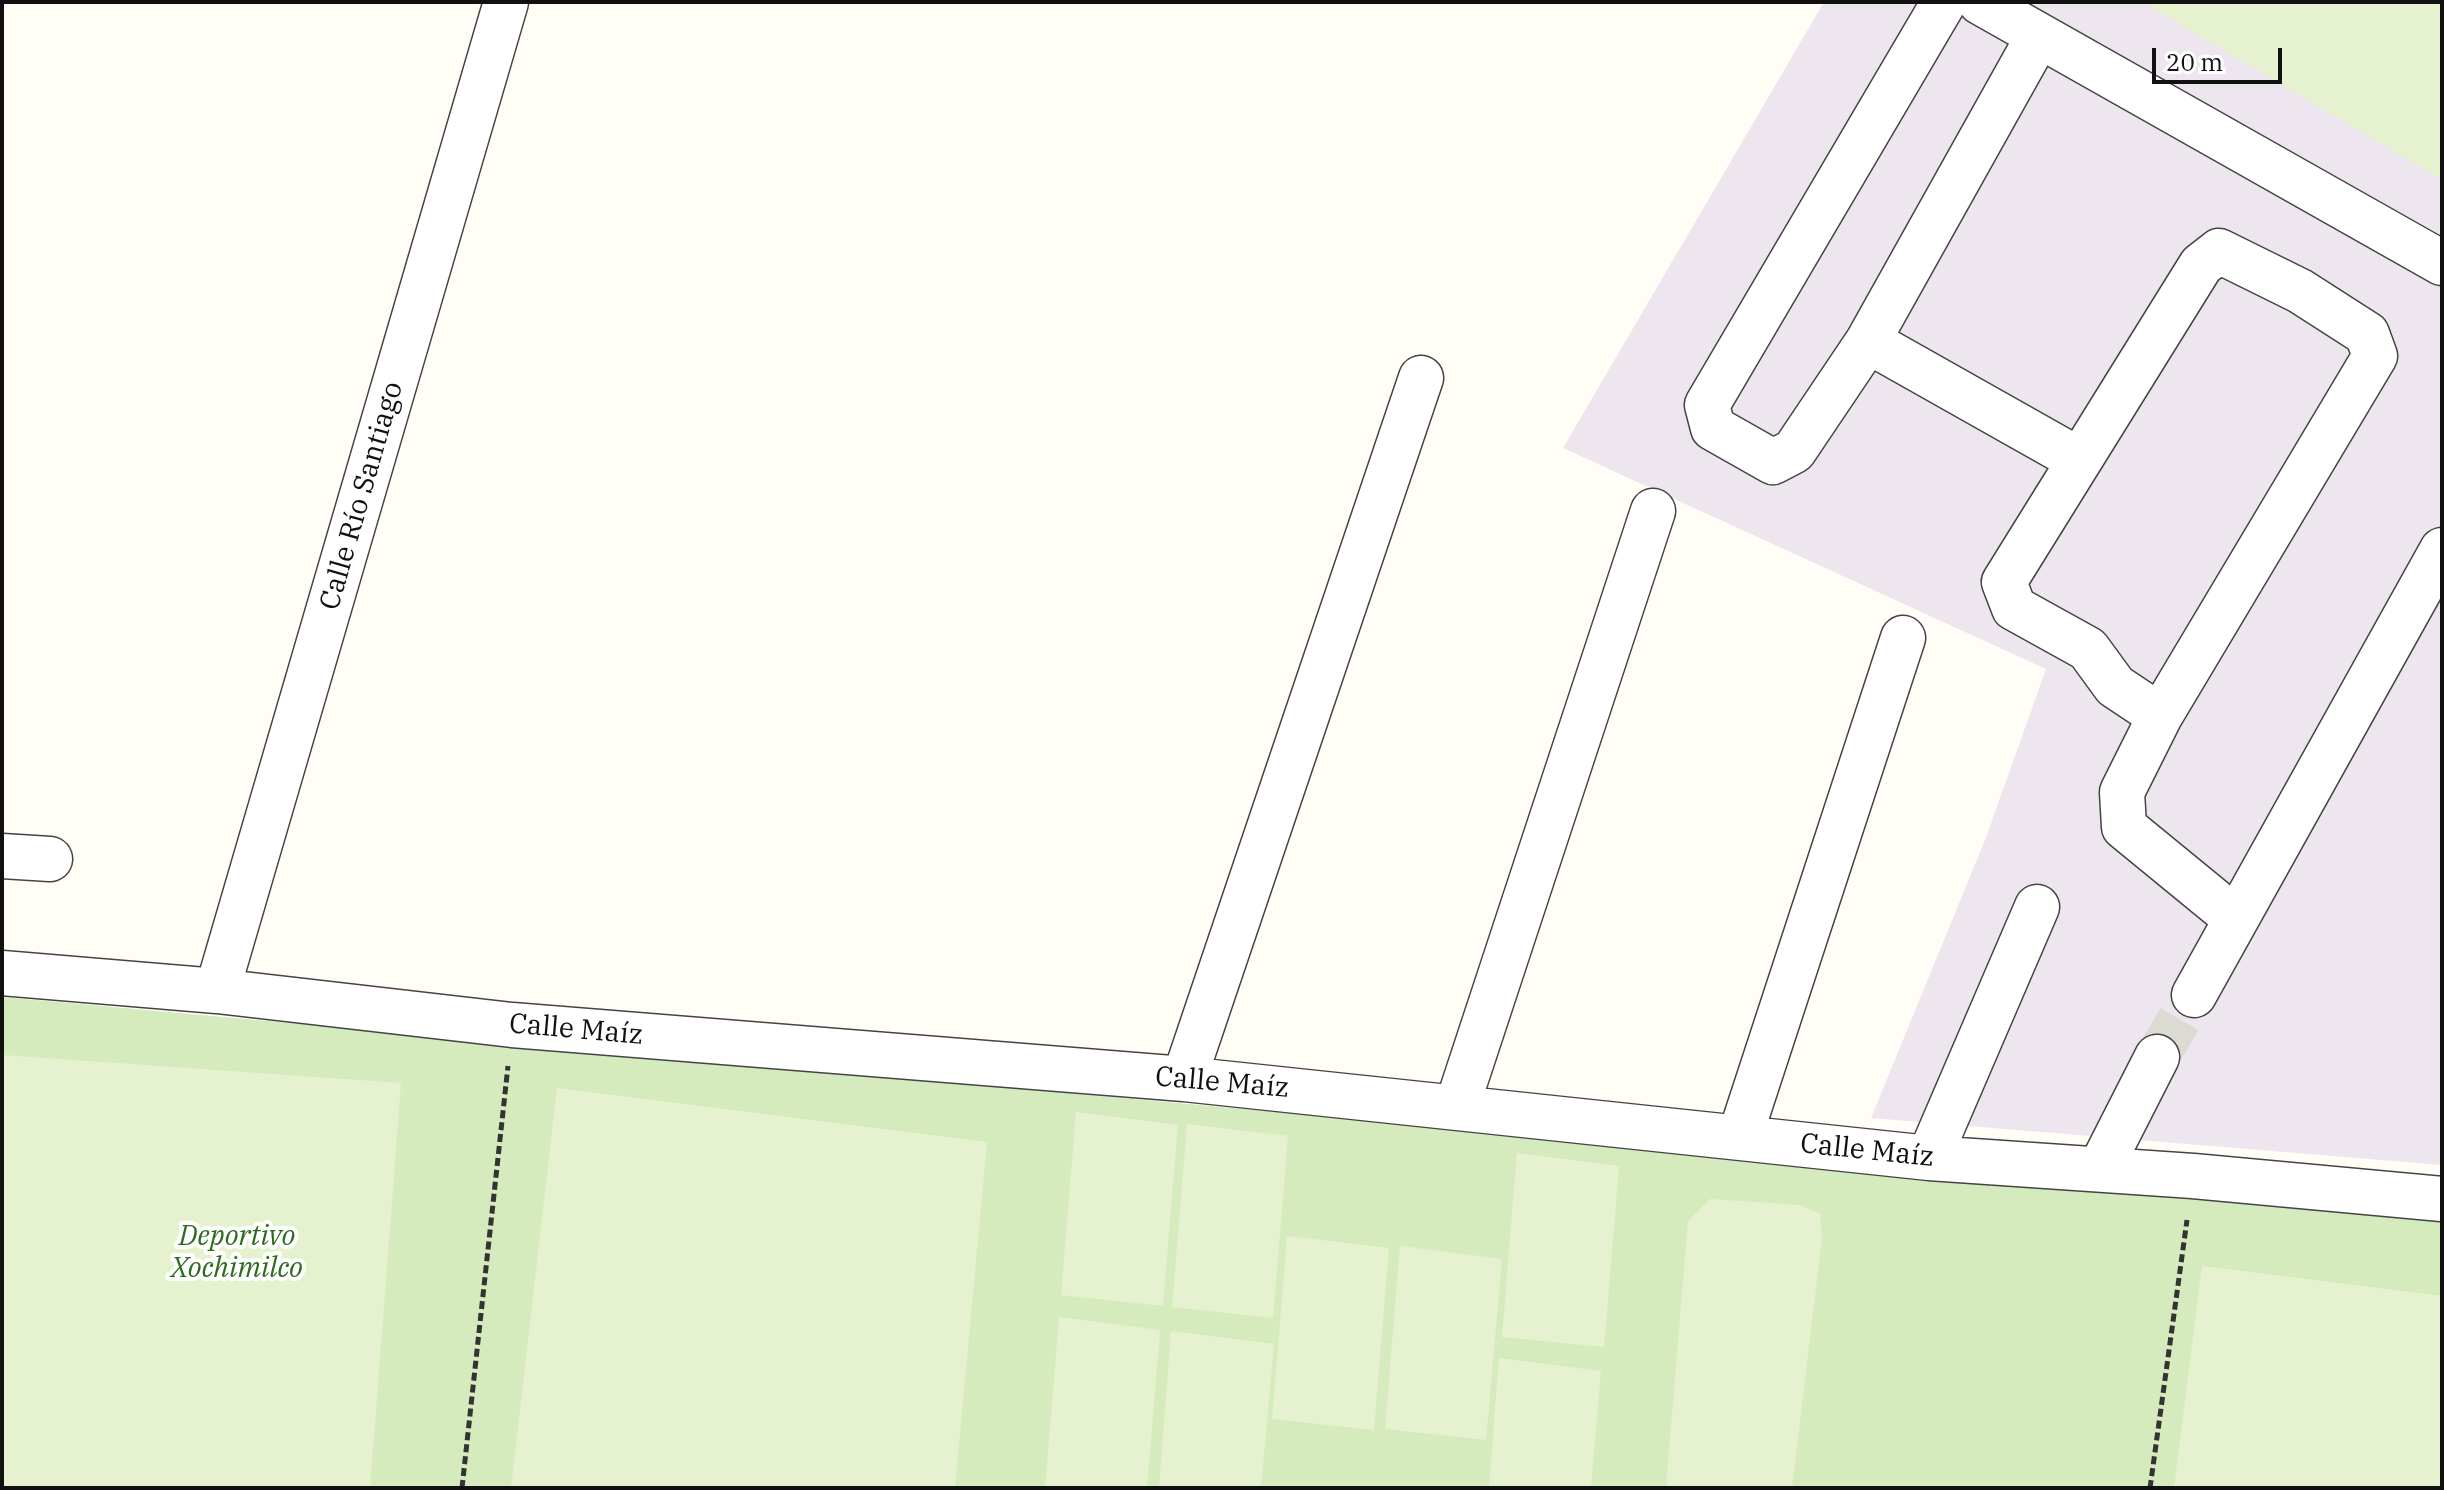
<!DOCTYPE html>
<meta charset="utf-8">
<style>
body{margin:0}
#map{position:relative;width:2444px;height:1490px;overflow:hidden;background:#fffdf5;font-family:"IBM Plex Serif",serif}
canvas{display:block}
.frame{position:absolute;inset:0;border:4px solid #111;pointer-events:none}
.scale{position:absolute;left:2152px;top:48px;width:130px;height:36px;box-sizing:border-box;border:4px solid #111;border-top:0;padding-left:10px;font-size:24px;line-height:28px;white-space:nowrap;color:#111;-webkit-text-stroke:6px #fff;paint-order:stroke}
</style>
<div id="map">
<canvas width="2444" height="1490"></canvas>
<div class="frame"></div>
<div class="scale">20 m</div>
</div>
<script>
const context = document.querySelector('canvas').getContext('2d');
context.lineJoin = 'round';
function fill(path, color) { context.fillStyle = color; context.fill(path, 'evenodd'); }
function trace(path, color, width, dash) { context.strokeStyle = color; context.lineWidth = width; context.lineCap = dash ? 'butt' : 'round'; context.setLineDash(dash || []); context.stroke(path); }
function label(font, color, halo, rows, align = 'center') {
  context.font = font + ' "IBM Plex Serif",serif'; context.lineWidth = 8; context.setLineDash([]); context.textBaseline = 'middle'; context.strokeStyle = halo; context.fillStyle = color; for (const [text, x, y, turn = 0] of rows) {
    context.save(); context.translate(x, y); context.rotate((+turn || 0) * Math.PI / 180); context.textAlign = isNaN(turn) ? turn : align; if (halo) context.strokeText(text, 0, 0); context.fillText(text, 0, 0); context.restore();
  }
}
const industrial = new Path2D(`
 M1824,2H2442V1165L1871,1118L1985,840L2046,669L1563,448Z`);
const green = new Path2D(`
 M2,997L2442,1217V1488H2Z`);
const pitch = new Path2D(`
 M2143,2H2442V180Z
 M2,1055L401,1083L370,1488H2Z
 M557,1088L987,1142L955,1488H511Z
 M1076,1112L1178,1125L1163,1306L1061,1295Z
 M1187,1124L1288,1136L1273,1318L1172,1307Z
 M1517,1153L1619,1166L1604,1347L1502,1337Z
 M1710,1199L1800,1205L1820,1214L1822,1238L1792,1488H1666L1688,1221Z
 M1287,1236L1389,1248L1374,1430L1272,1419Z
 M1400,1246L1502,1259L1486,1440L1385,1429Z
 M2202,1266L2442,1296V1488H2174Z
 M1059,1317L1160,1330L1147,1488H1045Z
 M1171,1331L1274,1344L1261,1488H1159Z
 M1499,1358L1601,1371L1591,1488H1489Z`);
const minorTunnel = new Path2D(`
 M2157,1057L2194,995`);
const path = new Path2D(`
 M462,1488L508,1066
 M2150,1488L2187,1220`);
const minor = new Path2D(`
 M1944,2L1707,405L1713,428L1773,462L1794,451L1868,341L2038,37
 M1980,2L2442,263
 M1868,341L2079,460
 M2160,716L2115,686L2088,649L2014,608L2004,582L2201,265L2219,251L2300,291L2367,334L2375,356L2160,716L2122,792L2124,827L2235,918
 M2,856L50,859
 M2,973L217,991L512,1025L1184,1079L1929,1158L2193,1176L2442,1199
 M217,991L506,2
 M2194,995L2442,550
 M1184,1079L1421,378
 M1457,1106L1653,511
 M1740,1136L1903,638
 M1929,1158L2037,907
 M2100,1169L2157,1057`);
const streetNames = [
 ["Calle Río Santiago",362,496,-74],
 ["Calle Maíz",576,1030,5],
 ["Calle Maíz",1222,1083,5],
 ["Calle Maíz",1867,1151,6]
];
const parkNames = [
 ["Deportivo",237,1237],
 ["Xochimilco",237,1269]
];
fill(industrial, '#eee6ef');
fill(green, '#d5ebbd');
fill(pitch, '#e6f2cf');
trace(minorTunnel, '#dbdad3', 44, [44, 22]);
trace(minor, '#444', 47);
trace(path, '#333', 5, [8, 4]);
trace(minor, '#fff', 44);
label('28px', '#111', '#fff', streetNames);
label('italic 28px', '#2f6b1f', '#fff', parkNames);
</script>
